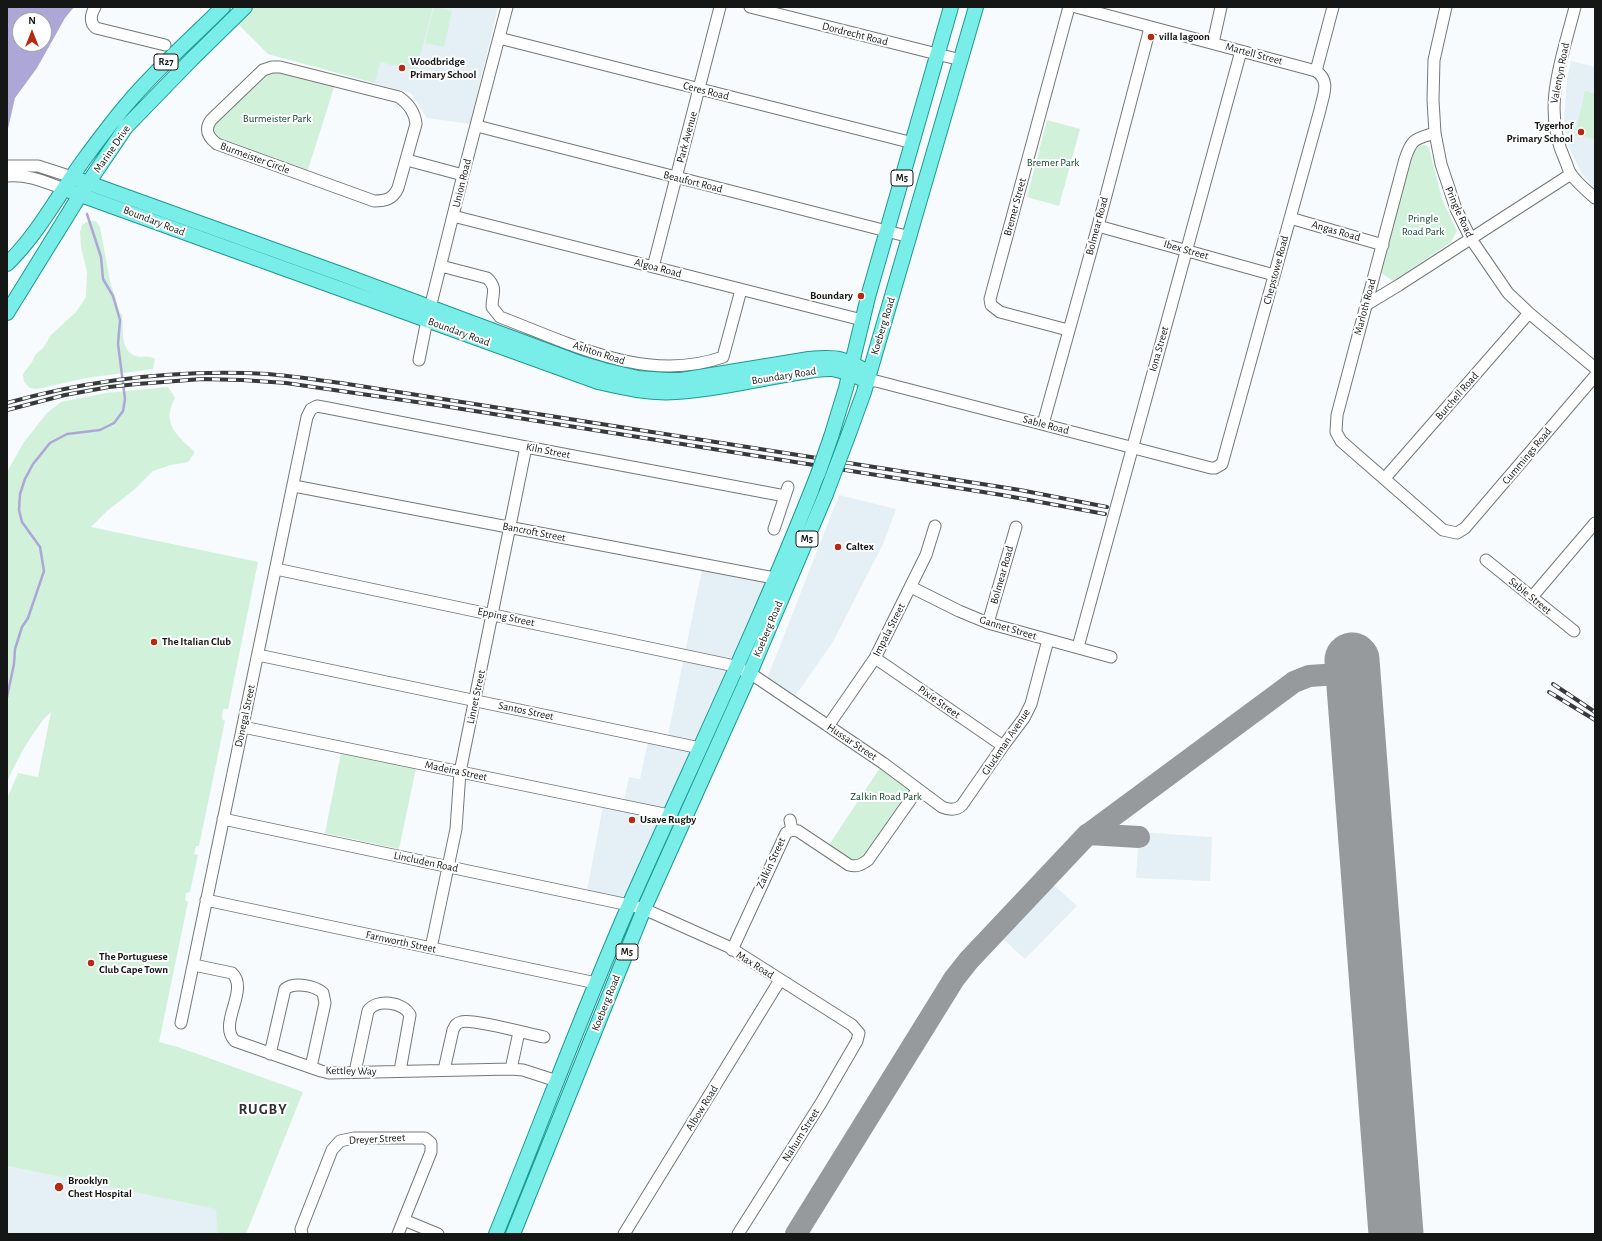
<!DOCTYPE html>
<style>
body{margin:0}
#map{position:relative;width:1602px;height:1241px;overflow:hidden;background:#f7fbfd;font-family:"Alegreya Sans",sans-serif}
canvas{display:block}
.frame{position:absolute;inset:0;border:8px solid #151717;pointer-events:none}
.north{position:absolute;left:12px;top:12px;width:40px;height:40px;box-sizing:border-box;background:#fff;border:1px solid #a1a2a2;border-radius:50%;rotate:0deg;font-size:11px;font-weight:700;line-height:16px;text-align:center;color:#151717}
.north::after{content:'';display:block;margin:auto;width:14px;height:18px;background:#b62a13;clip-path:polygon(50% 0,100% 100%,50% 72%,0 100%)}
</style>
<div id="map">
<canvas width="1602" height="1241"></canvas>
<div class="frame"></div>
<div class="north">N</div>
</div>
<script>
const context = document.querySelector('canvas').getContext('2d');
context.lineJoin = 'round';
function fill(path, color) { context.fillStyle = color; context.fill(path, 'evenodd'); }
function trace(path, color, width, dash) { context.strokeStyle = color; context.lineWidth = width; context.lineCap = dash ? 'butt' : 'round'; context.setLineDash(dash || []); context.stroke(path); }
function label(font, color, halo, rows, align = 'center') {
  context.font = font + ' "Alegreya Sans",sans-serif'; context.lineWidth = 4; context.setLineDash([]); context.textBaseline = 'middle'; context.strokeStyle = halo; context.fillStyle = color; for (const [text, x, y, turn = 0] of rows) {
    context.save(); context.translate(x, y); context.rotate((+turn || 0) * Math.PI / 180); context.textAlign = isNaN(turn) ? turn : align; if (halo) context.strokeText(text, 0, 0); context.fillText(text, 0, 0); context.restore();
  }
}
const built = new Path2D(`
 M254,7H498L470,124L427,118L411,93L268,54Z
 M1571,61L1595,67V188L1581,172L1568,145L1564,119L1567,79Z
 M839,495L896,509L883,544L834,640L792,701L765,684Z
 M703,565L774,578L629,905L586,896L604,801L623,804L629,777L640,779L649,737L667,740Z
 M1139,832L1212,837L1210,881L1136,878Z
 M1046,878L1077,906L1025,959L995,932Z
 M7,1166L217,1209L218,1234H7Z`);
const green = new Path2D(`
 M254,7H433L416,71L380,62L375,83L268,54L237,23Z
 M434,7L452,11L444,47L425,43Z
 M263,70L336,81L306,176L217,144L207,127Z
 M1585,91L1595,94V139L1575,135Z
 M1047,120L1080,129L1059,206L1027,197Z
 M1419,145H1426L1429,148L1442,199L1457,231L1451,242L1393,281L1381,273L1413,151Z
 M88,221H96L100,227L110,281L120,313L122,314C124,328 119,351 136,356C143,358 149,355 155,359L153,369L86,378L37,389L30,388L24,382L23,375L25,371L32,362L35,355L43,348L51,335L76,312L86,297L87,272L81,247L80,232L82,225Z
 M168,387L175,398C161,423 177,436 195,452L188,462L171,465L153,471L135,489L107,511L91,527L258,562L228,709H223L222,719L225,721L199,846H196L194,854L198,855L190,892L186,893L185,900L188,902L159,1042L178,1047L303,1092L246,1234H218L216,1209L7,1166V799L18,773L38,777L51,712C37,723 13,766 7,783V472L24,442L47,413L61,402L106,393Z
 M341,753L416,768L399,849L325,833Z
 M883,763L917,790L862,865L827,848Z`);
const water = new Path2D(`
 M7,7H74L65,18L37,68L15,98L7,133ZM20,20H44V44H20Z`);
const stream = new Path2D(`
 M7,697L14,664L15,649L22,627L28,618L44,571L40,547L22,522L19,510L20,494L25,479L33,464L50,443L67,434L100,430L114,423L123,411L125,399L118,344L120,320L113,296L103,279L101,257L87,214`);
const taxiway = new Path2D(`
 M1088,834L1139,837
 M796,1234L954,979L969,960L1086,836L1294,682L1309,676L1353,673`);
const runway = new Path2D(`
 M1352,660L1396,1234`);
const minor = new Path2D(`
 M95,7C91,14 89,23 96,28L165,45
 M750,7L961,60
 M1446,7L1434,60L1433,100L1435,133L1441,164L1456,209L1471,239L1508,293L1529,313L1595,368
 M1575,7C1562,59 1541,108 1565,160C1567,164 1568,170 1571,174C1577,183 1587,191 1595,198
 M499,38L913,143
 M1213,43L1221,7
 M272,67H280L399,97C409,104 415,112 416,124L398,188C393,199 386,201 374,201L217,144C208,137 204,130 211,120L263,70Z
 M1316,71L1333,7
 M477,126L910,237
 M1435,133C1415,139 1412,138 1405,159L1337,415L1336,432L1341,441L1443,530L1457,533L1465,528L1595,376
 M407,160L463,175
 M7,166H38L72,177
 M7,176C28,174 45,182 64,189
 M453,216L862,320
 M1290,218L1383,245
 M1098,226L1274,275
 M441,266L487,278C498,288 492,294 492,307L500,317C571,344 647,384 723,357L741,290
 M653,267L720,7
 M1366,305L1399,285L1571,174
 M1068,330L1000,312L991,305L990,299L1069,7
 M419,360L427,320L463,175L507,7
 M867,381H876L1211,468H1215L1222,464L1320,110C1323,95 1331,81 1316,71L1076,7
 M1043,424L1098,226L1150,28
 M1385,478L1529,313
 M294,486L774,578
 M774,529L788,487
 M1486,560L1574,631
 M276,569L730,665L750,673L883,763L942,807C949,810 956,811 962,805L1003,746L1024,718L1031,704L1048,640
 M911,587L959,611L988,623L1111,657
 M1532,597L1595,523
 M988,623L1016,527
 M1078,647L1241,51
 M258,655L700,748
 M875,658L1003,746
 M828,726L875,658L926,555L935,526
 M243,727L669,815
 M223,819L629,905L644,909L729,947L852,1025L859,1033L857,1041L821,1103L738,1234
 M790,820L792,830
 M206,900L596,983
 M431,948L456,829L460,772L526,447
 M732,950L786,833L792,830L798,831L849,865C857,867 861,865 868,860L918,789
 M194,965L232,973C250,990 217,1024 235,1041L321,1071L329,1073L511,1069L523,1070L557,1081
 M181,1023L307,417L311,409L317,406L328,408L526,447L785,496
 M270,1054L285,989C294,982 314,985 323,993L325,1003L311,1067
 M511,1069L519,1032
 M444,1070L453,1030C455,1026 456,1023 461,1022C471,1018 529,1034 544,1037
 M355,1072L368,1011C376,998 404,1002 410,1015L400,1071
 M404,1220L438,1234
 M302,1234L301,1229L332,1150L340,1141L354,1138H425L431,1143V1152L398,1234
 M624,1234L780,980`);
const major = new Path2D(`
 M72,177L341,274L580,363L604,370L638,378L667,380H681L809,359C837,356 845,358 869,373
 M64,189L598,382C624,388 650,394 676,392C713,390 749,381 785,375C800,373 817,368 833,369C845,371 856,376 867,381
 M7,264C40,232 60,191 88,154C101,137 113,120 127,104C156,69 191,39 223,7
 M7,313L80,195L126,127L192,59L245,7
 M848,436L864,392L976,7
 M831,437L846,388L868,297L951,7
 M496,1234C541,1124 582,1012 630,903C693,761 761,620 818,474
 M513,1234L644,909L750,673L826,494`);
const rail = new Path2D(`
 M7,403C92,379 180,369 268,374C293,376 317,380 341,383L1020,490L1107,507
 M7,410L65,395L109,387L137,384L202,379L242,380L286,383L437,405L1002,495L1105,514
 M1553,684L1595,712
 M1549,692L1595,720`);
const majorBridge = new Path2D(`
 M818,474L831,437
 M826,494L848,436`);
const markers = [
 [1151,37,4,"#b62a13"],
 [402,68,4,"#b62a13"],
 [1581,132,4,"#b62a13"],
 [861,296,4,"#b62a13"],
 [838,547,4,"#b62a13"],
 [154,642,4,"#b62a13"],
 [632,820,4,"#b62a13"],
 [91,963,4,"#b62a13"],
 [59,1187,5,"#b62a13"]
];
const shields = [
 [166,62,24],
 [902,178,22],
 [807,539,22],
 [627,952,22]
];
const shieldNames = [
 ["R27",166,62],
 ["M5",902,178],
 ["M5",807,539],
 ["M5",627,952]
];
const streetNames = [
 ["Dordrecht Road",855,34,14],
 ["Martell Street",1254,54,15],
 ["Valentyn Road",1560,73,-79],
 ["Ceres Road",706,91,14],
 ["Park Avenue",687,137,-75],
 ["Marine Drive",112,149,-55],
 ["Burmeister Circle",255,158,20],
 ["Beaufort Road",693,182,14],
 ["Union Road",462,183,-76],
 ["Bremer Street",1015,207,-75],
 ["Pringle Road",1459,212,66],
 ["Boundary Road",154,221,21],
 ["Bolmear Road",1097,226,-75],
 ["Angas Road",1336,231,16],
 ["Ibex Street",1186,250,16],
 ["Algoa Road",658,268,15],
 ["Chepstowe Road",1276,270,-75],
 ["Marloth Road",1365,307,-75],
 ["Koeberg Road",883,326,-73],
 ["Boundary Road",459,332,20],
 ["Iona Street",1159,349,-74],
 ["Ashton Road",599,353,18],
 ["Boundary Road",784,376,-9],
 ["Burchell Road",1457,396,-49],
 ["Sable Road",1046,425,15],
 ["Kiln Street",548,451,11],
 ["Cummings Road",1527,456,-50],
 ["Bancroft Street",534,532,11],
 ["Bolmear Road",1002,575,-74],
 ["Sable Street",1530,596,39],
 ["Epping Street",506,617,12],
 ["Gannet Street",1008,628,17],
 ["Koeberg Road",768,629,-67],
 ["Impala Street",889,630,-63],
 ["Linnet Street",476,697,-78],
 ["Pixie Street",939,702,35],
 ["Santos Street",526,711,12],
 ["Donegal Street",245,716,-78],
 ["Hussar Street",852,742,34],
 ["Gluckman Avenue",1006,742,-56],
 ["Madeira Street",456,771,12],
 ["Lincluden Road",426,862,12],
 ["Zalkin Street",771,863,-65],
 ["Farnworth Street",401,942,12],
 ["Max Road",755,965,32],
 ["Koeberg Road",606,1003,-68],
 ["Kettley Way",351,1071,1],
 ["Albow Road",702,1108,-58],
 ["Nahum Street",801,1135,-58],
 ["Dreyer Street",377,1139,-3]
];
const poiNames = [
 ["villa lagoon",1159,37],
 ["Woodbridge",410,62],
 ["Primary School",410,75],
 ["Tygerhof",1573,126,"right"],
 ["Primary School",1573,139,"right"],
 ["Boundary",853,296,"right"],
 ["Caltex",846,547],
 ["The Italian Club",162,642],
 ["Usave Rugby",640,820],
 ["The Portuguese",99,957],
 ["Club Cape Town",99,970],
 ["Brooklyn",68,1181],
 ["Chest Hospital",68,1194]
];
const parkNames = [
 ["Burmeister Park",277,119],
 ["Bremer Park",1053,163],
 ["Pringle",1423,219],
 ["Road Park",1423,232],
 ["Zalkin Road Park",886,797]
];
const districtNames = [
 ["RUGBY",263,1109]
];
fill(built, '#e4f0f5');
fill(green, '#d1f1db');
fill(water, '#ada7d7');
trace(stream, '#ada7d7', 2.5);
trace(taxiway, '#979a9c', 22);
trace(runway, '#979a9c', 55);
trace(minor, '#747879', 13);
trace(major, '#1c9a94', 16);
trace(minor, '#fff', 11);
trace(major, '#79ede7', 14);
trace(rail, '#373a3a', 4);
trace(rail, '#fff', 2.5, [8]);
trace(majorBridge, '#1c9a94', 16, []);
trace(majorBridge, '#79ede7', 14);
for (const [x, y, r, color] of markers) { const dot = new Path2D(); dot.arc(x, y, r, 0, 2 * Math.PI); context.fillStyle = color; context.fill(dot); trace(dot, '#fff', 1.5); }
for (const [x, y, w] of shields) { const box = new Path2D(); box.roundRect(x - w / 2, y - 8, w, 16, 3); context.fillStyle = '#fff'; context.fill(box); trace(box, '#151717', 1); }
label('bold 10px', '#151717', null, shieldNames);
label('11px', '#151717', '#fff', streetNames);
label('bold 11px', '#151717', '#fff', poiNames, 'left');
label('11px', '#0d482a', '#fff', parkNames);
context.letterSpacing = '1px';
label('bold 15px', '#2f3233', '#fff', districtNames);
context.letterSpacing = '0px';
</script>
